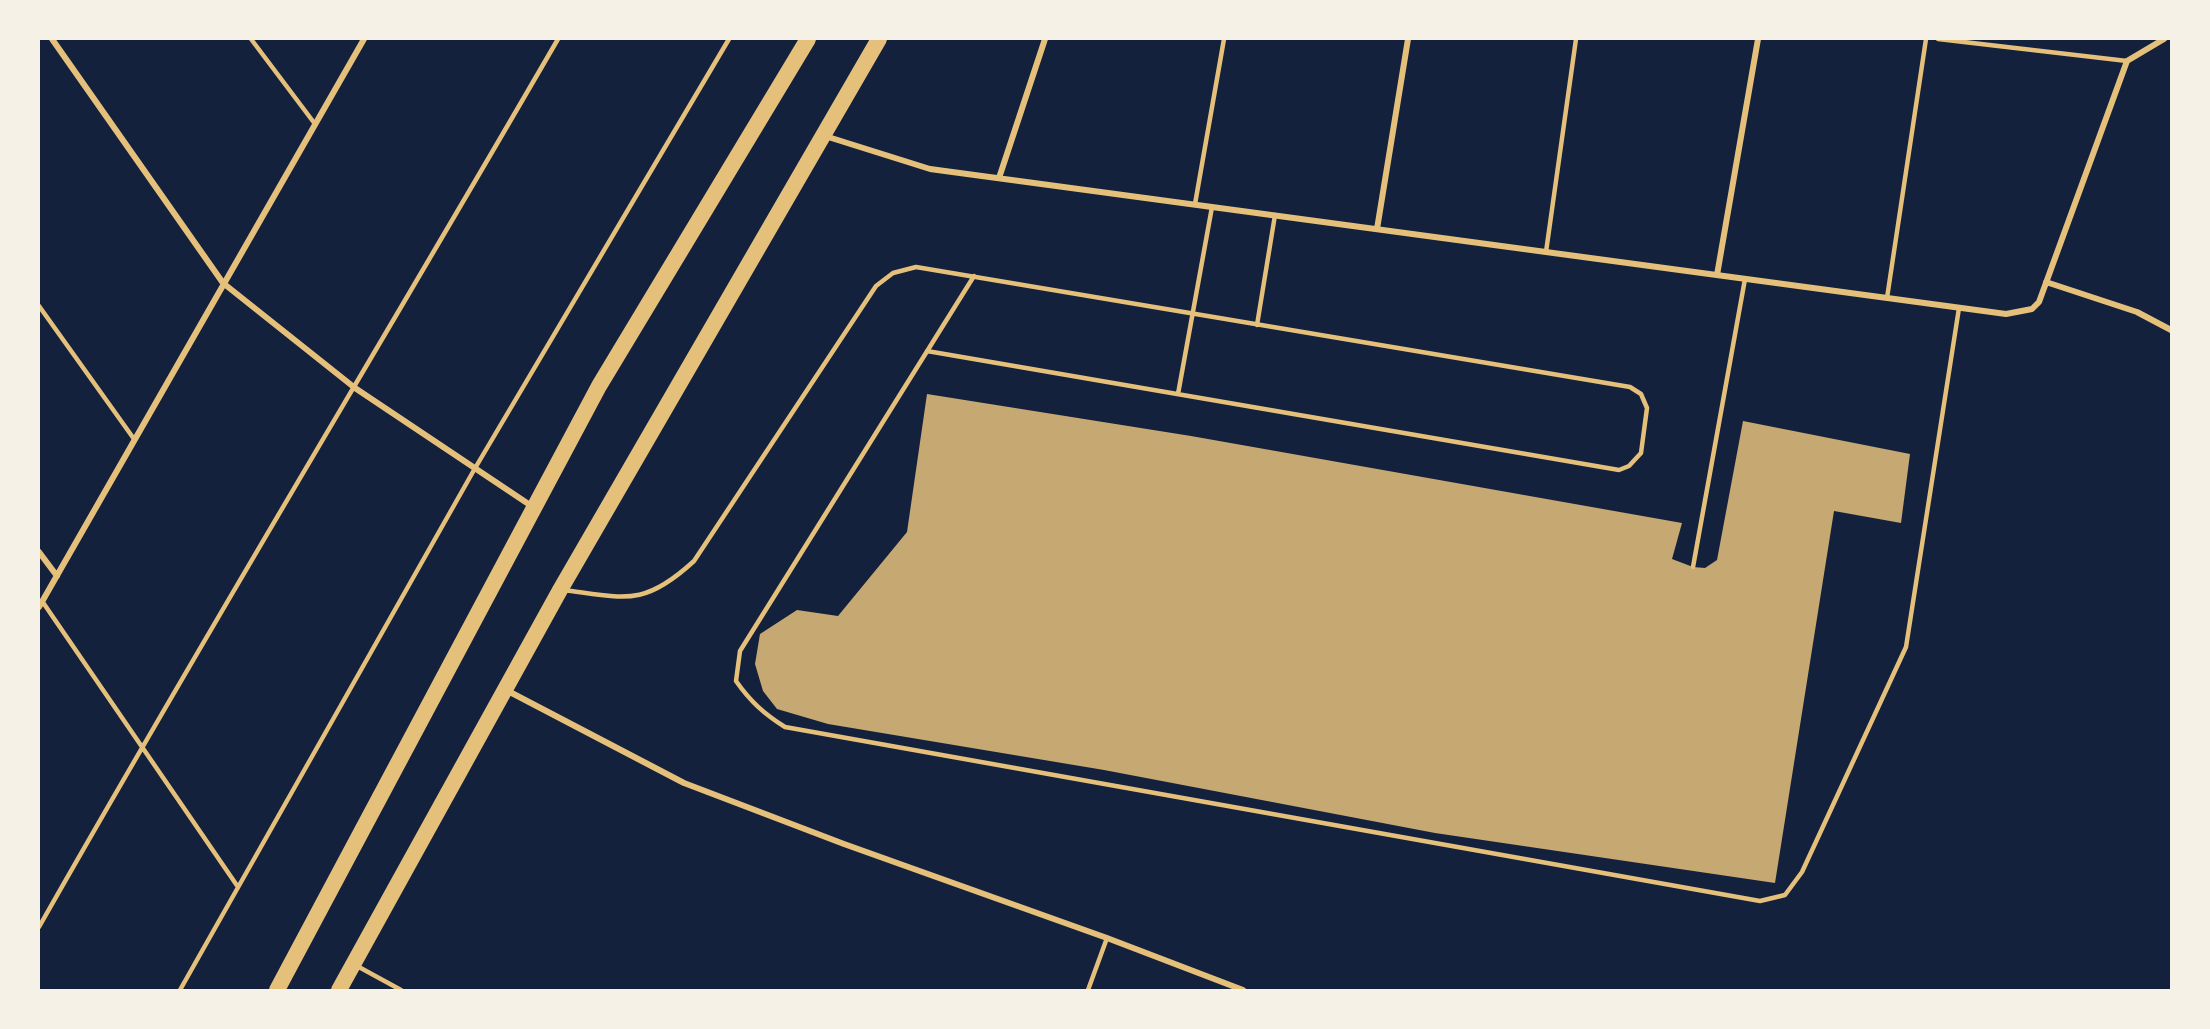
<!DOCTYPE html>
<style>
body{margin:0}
#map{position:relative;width:2210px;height:1029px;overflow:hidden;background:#14213d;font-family:"Varela Round",sans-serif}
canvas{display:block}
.frame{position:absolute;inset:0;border:40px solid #f6f1e7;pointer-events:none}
</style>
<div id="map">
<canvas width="2210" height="1029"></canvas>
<div class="frame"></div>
</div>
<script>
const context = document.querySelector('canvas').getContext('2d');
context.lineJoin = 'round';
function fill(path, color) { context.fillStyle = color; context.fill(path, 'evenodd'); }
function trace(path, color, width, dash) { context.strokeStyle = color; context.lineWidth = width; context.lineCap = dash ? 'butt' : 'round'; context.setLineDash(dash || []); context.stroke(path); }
const building = new Path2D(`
 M927,394L1191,436L1682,523L1672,559L1693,567L1705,568L1717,560L1743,421L1910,454L1901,523L1834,511L1775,883L1435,833L1104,770L828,724L777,709L763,691L755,664L760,634L797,610L838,616L907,532Z`);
const service = new Path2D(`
 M251,39L315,124
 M1938,39L2127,61
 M1195,204L1224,39
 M1546,252L1576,39
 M974,276L740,651L736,681C750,701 764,714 785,727L1760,901L1785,895L1802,872L1906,647L1959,308
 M1887,298L1926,39
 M39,306L134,439
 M1257,325L1275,215
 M1178,394L1212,207
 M1693,567L1745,279
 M563,590C626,598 644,607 694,561L876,286L893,273L916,267L1630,387L1641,394L1647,408L1641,453L1629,466L1619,470L927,351
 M42,601L238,887
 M39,927C208,629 386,336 558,39
 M357,966L401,990
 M180,990L474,470L729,39
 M1088,990L1107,938`);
const minor = new Path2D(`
 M52,39L223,283L355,388L533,507
 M825,136L930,169L2006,314L2032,309L2039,302L2127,61L2164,39
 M999,178L1045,39
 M1377,229L1408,39
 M1717,275L1758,39
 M2046,282L2137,312L2171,330
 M39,552L57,576
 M39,607L364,39
 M506,690L684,783L844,844L1107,938L1243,990`);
const trunk = new Path2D(`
 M277,990L599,386L808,39
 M339,990L560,590L879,39`);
fill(building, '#c6a872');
trace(service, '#e5c07b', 4.5);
trace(minor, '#e5c07b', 6);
trace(trunk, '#e5c07b', 16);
</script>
